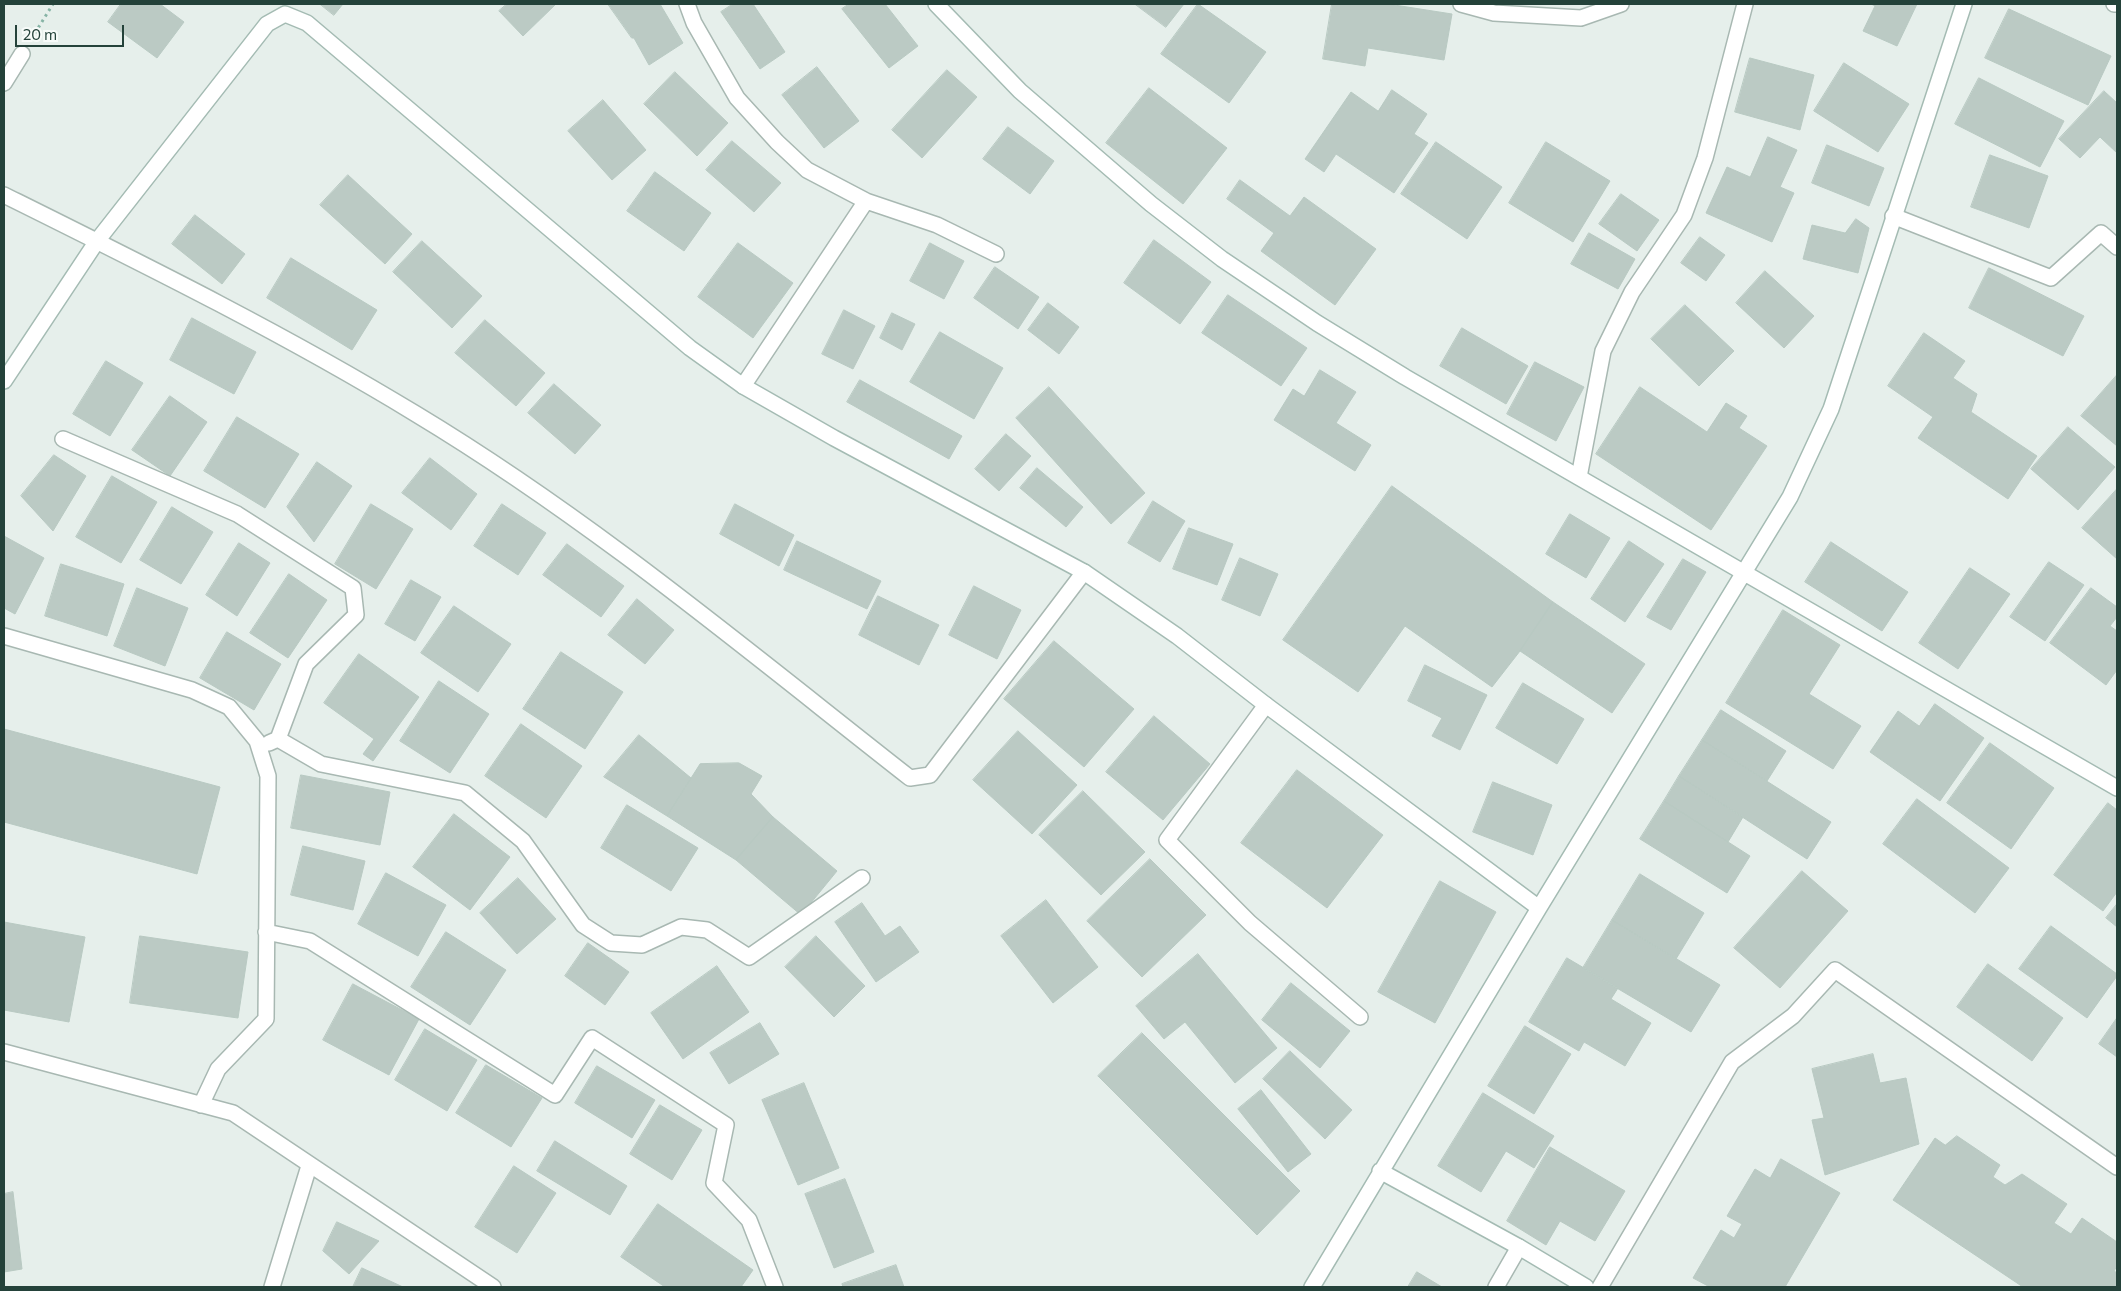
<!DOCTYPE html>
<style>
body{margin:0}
#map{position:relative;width:2121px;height:1291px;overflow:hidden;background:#e6efeb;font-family:Commissioner,sans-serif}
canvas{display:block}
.frame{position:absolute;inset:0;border:5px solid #24423a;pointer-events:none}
.scale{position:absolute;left:15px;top:25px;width:109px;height:22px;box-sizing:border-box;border:2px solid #24423a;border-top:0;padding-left:6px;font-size:15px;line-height:18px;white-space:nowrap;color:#24423a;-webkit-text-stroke:4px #f7fbf9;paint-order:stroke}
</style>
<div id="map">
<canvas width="2121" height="1291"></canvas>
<div class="frame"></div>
<div class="scale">20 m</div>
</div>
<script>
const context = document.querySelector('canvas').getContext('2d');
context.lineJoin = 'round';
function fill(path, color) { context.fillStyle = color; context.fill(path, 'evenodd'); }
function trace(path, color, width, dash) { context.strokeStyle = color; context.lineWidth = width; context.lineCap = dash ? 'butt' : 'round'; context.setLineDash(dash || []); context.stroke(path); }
const building = new Path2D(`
 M121,4H160L184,22L157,58L108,22Z
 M320,4H343L334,15Z
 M507,4H556L523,36L499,11Z
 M608,4H660L683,43L649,65L634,38H632Z
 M733,4H753L785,52L760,69L721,12Z
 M849,4H885L918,46L889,68L842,9Z
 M1135,4H1184L1166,27Z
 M1198,4L1266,52L1229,103L1161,54Z
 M1332,4H1388L1452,14L1444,60L1368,48L1365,66L1323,59Z
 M1871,4H1917L1897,46L1863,31L1875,6Z
 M2009,9L2111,56L2088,105L1985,58Z
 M1750,58L1814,75L1800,130L1735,112Z
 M1844,63L1909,104L1878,152L1814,111Z
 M817,67L859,121L824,148L782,95Z
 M947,70L977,97L922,158L892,130Z
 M675,72L728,123L697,156L644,104Z
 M1979,78L2064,121L2040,167L1955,124Z
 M1149,88L1227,148L1183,204L1106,143Z
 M1392,90L1427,114L1414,134L1428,143L1394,193L1336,154L1324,172L1305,159L1351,92L1378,111Z
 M2104,91L2117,103V153L2100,137L2080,158L2059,139Z
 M603,100L646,150L612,180L568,131Z
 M1008,127L1054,161L1030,194L983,159Z
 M1768,137L1797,150L1780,187L1794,193L1772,242L1706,213L1727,167L1750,177Z
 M732,141L781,183L754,212L706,170Z
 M1436,142L1502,187L1467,239L1401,194Z
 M1546,142L1610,181L1573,242L1509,203Z
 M1827,145L1884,168L1869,206L1812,183Z
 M1990,155L2048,176L2029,228L1971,207Z
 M655,172L711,213L684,251L627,211Z
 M348,175L412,234L385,264L320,205Z
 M1240,180L1290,216L1304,197L1376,249L1335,305L1261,251L1274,233L1227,199Z
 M1621,194L1659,220L1637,251L1599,224Z
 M195,215L245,254L222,284L172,244Z
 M1856,219L1869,228L1858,273L1803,259L1812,225L1845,233Z
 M1589,233L1635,259L1618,289L1571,264Z
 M1700,237L1725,255L1706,281L1681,263Z
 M1154,240L1211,282L1180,324L1124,283Z
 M422,241L482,296L452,328L393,272Z
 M738,243L793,283L753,338L698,297Z
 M930,243L964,261L944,299L910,281Z
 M291,258L377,310L352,350L267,298Z
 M995,267L1039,297L1018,329L974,298Z
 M1989,268L2084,316L2063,356L1969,308Z
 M1765,271L1814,316L1784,348L1736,303Z
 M1228,295L1307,348L1281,386L1202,333Z
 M1048,303L1079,327L1059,354L1028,330Z
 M1685,305L1734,351L1699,386L1651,339Z
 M844,310L875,326L853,369L822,354Z
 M892,313L915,324L902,350L880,338Z
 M192,318L256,352L234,394L170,360Z
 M485,320L545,373L516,406L455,353Z
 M1462,328L1528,366L1506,404L1440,366Z
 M940,332L1003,368L974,419L910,382Z
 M1924,333L1965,361L1953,378L1977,394L1971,412L2037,456L2008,499L1918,438L1933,417L1888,386Z
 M106,361L143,383L110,436L73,414Z
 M1535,362L1584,387L1556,441L1507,414Z
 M1320,370L1356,392L1336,423L1371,445L1355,471L1274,420L1293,389L1304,396Z
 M2117,375V446L2081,416Z
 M860,380L962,436L949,459L847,402Z
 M554,384L601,425L575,454L528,413Z
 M1049,387L1145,493L1111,524L1016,418Z
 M1640,387L1707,432L1726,403L1747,416L1739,428L1767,446L1711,530L1596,454Z
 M170,396L207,422L170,476L132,450Z
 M237,417L299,454L265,508L204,471Z
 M2068,427L2115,467L2078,510L2031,469Z
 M1006,434L1031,456L999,491L975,469Z
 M54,455L86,476L53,531L21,496Z
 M430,458L477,494L451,530L402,493Z
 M317,462L352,486L314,542L287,507Z
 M1037,468L1083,507L1066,527L1020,488Z
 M112,476L157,502L121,563L76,537Z
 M1392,486L1553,602L1520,651L1492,687L1405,626L1358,692L1283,640Z
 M2117,489V559L2082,528Z
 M1153,501L1185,521L1160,562L1128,543Z
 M371,504L413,529L376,589L335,564Z
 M502,504L546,533L518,575L474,546Z
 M735,504L794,535L779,566L720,534Z
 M172,507L213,532L181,584L140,560Z
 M1570,514L1610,538L1586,578L1546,554Z
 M1189,528L1233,544L1217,585L1173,569Z
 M4,536L44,558L15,614L4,608Z
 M797,541L881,581L867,609L784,570Z
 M1629,541L1664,564L1625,622L1591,599Z
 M1831,542L1908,592L1882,631L1805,582Z
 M239,543L270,563L237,616L206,595Z
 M567,544L624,586L601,617L543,575Z
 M1240,558L1278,574L1260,616L1222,600Z
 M1683,559L1706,572L1671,630L1647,617Z
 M2049,562L2084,585L2045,641L2010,617Z
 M61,564L124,584L107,636L45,616Z
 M1970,568L2010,594L1958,669L1919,643Z
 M289,574L327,600L288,658L250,633Z
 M411,580L441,597L415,641L385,624Z
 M974,586L1021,610L997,659L949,635Z
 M137,588L188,608L165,666L114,646Z
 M2091,588L2117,607V617L2110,626L2117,631V670L2106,685L2050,643Z
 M878,596L939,625L919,665L859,635Z
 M637,599L674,630L645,664L608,635Z
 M1553,602L1645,664L1612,713L1520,651Z
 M454,606L511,644L478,692L421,653Z
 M1783,610L1840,645L1809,694L1861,726L1833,769L1726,703Z
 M227,632L281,664L254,710L200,678Z
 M1054,641L1134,709L1084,767L1004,699Z
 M561,652L623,692L585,749L523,709Z
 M359,654L419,697L373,761L363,754L374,739L324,703Z
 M1425,665L1487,695L1460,750L1432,736L1442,718L1408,701Z
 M439,681L489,714L450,773L400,741Z
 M1523,683L1584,719L1557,764L1496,728Z
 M1935,704L1984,738L1940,801L1870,752L1898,711L1919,726Z
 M1721,710L1786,751L1767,781L1702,740Z
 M1154,716L1210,764L1163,820L1106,772Z
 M521,724L582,766L546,818L485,776Z
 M4,729L220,787L197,874L4,822Z
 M1018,731L1077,785L1032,834L973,780Z
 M639,735L691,778L667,816L604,777Z
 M1702,740L1831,822L1807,859L1679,776Z
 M1990,743L2054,788L2011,849L1947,803Z
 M739,763L762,776L751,794L773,817L736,860L667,816L700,764Z
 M1297,770L1383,835L1327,908L1241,843Z
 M301,775L390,792L380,845L291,828Z
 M1679,776L1743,817L1728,842L1664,801Z
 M1493,782L1552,805L1533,855L1473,832Z
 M1083,791L1145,852L1101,895L1039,835Z
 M1917,799L2009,868L1975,913L1883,844Z
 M1664,801L1750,856L1727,893L1640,839Z
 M2108,803L2117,810V892L2103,911L2054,875Z
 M627,805L698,848L671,891L601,848Z
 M454,814L510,857L470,910L413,867Z
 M773,817L837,871L801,915L736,860Z
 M303,846L365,861L353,910L291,895Z
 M1150,859L1206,915L1142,977L1087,921Z
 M1802,871L1848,911L1780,988L1734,948Z
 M386,873L446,905L418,956L358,924Z
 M1640,874L1704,913L1676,959L1612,920Z
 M518,878L556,919L517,954L480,913Z
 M1440,881L1496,912L1435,1023L1378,992Z
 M1046,900L1098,967L1053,1003L1001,936Z
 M862,903L885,936L900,926L919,952L876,982L835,922Z
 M2117,904V927L2106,918Z
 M1612,920L1720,985L1691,1032L1583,968Z
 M4,922L85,937L69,1022L4,1010Z
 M2051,926L2117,974V976L2087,1018L2019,969Z
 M446,932L506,970L470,1025L411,987Z
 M140,936L248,952L238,1018L130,1003Z
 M816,936L865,986L834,1017L785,967Z
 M588,943L629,972L605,1005L565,976Z
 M1198,954L1277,1048L1235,1083L1185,1022L1164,1039L1136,1006Z
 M1567,958L1618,988L1611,999L1651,1023L1625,1066L1584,1042L1579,1051L1529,1022Z
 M1988,964L2063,1018L2032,1061L1957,1007Z
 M717,966L749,1012L683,1059L651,1013Z
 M1291,983L1350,1031L1320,1068L1262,1020Z
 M353,984L419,1019L389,1075L323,1040Z
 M2117,1018V1057L2099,1044Z
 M760,1023L779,1054L729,1084L710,1053Z
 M1525,1026L1571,1054L1534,1114L1488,1086Z
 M425,1029L477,1060L447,1111L395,1080Z
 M1142,1033L1300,1191L1257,1235L1098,1076Z
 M1290,1051L1352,1110L1325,1139L1263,1079Z
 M1873,1054L1880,1083L1906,1078L1919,1144L1825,1175L1812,1120L1824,1118L1812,1069Z
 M486,1065L542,1098L511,1147L456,1113Z
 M597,1066L655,1100L632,1138L575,1103Z
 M804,1083L839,1168L798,1185L762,1100Z
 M1261,1090L1311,1154L1288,1172L1238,1109Z
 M1483,1093L1554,1136L1534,1168L1506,1151L1481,1192L1438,1166Z
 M660,1105L702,1130L672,1180L630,1154Z
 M1957,1136L2000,1165L1993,1177L2005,1185L2022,1174L2067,1204L2054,1223L2071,1234L2082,1218L2117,1242V1266L2114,1271L2117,1273V1284L2115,1287H2023L1893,1200L1935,1138L1945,1145Z
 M555,1141L627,1186L610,1215L537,1171Z
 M1550,1147L1625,1191L1595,1241L1560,1221L1546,1245L1507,1221Z
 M1781,1159L1840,1193L1785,1287H1710L1693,1278L1721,1230L1734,1238L1742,1224L1727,1216L1755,1169L1770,1178Z
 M514,1166L556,1193L517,1253L475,1227Z
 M845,1179L874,1252L834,1268L805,1194Z
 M13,1192L22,1269L4,1272V1194Z
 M658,1204L753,1270L741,1287H665L621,1257Z
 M337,1222L379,1241L349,1274L323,1251Z
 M896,1265L904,1287H843L842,1284Z
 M362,1268L403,1287H353Z
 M1417,1272L1442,1287H1408Z`);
const path = new Path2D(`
 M35,33L53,4`);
const street = new Path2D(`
 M687,4L694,23L737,98L777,142L807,170L866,201L743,386
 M1461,4L1494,13L1581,18L1621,4
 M2114,4H2117
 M4,83L22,54
 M4,195C143,264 283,333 416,414C592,520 749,652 910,778L930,775L1084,572
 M866,201L937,225L996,254
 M1893,216L2051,278L2101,233L2117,247
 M63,439L237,514L353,588L356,615L306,664L278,739L269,743
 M1579,477L1603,351L1632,292L1684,215L1705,158L1745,4
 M4,636L192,690L229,707L257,741L268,776L266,1019L218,1069L201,1105
 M1266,705L1167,840L1250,923L1360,1017
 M278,739L321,764L465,793L523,841L583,925L611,943L642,945L681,927L707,930L749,957L862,878
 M266,932L310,941L555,1095L592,1038L726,1125L714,1183L749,1220L775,1287
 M4,1052L233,1113L493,1287
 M272,1287L309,1166
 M1496,1287L1519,1247
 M1600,1287L1732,1062L1793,1016L1835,970L2117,1167`);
const secondary = new Path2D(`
 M936,4L1020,91L1151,204L1222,259L1317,323L1405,377L2117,788
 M4,381L97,241L267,24L285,14L307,23L690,348L743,386L834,438L1084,572L1177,636L1266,705L1539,908
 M1380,1171L1519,1247L1586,1287
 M1312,1287L1539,908L1790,497L1831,409L1964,4`);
fill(building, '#bbcac4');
trace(building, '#b8c9c2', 1);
trace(street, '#a8b8b2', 18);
trace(secondary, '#a4bbb3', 18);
trace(path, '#86b3a5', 3, [2.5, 4]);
trace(street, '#fff', 15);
trace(secondary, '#fff', 15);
</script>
